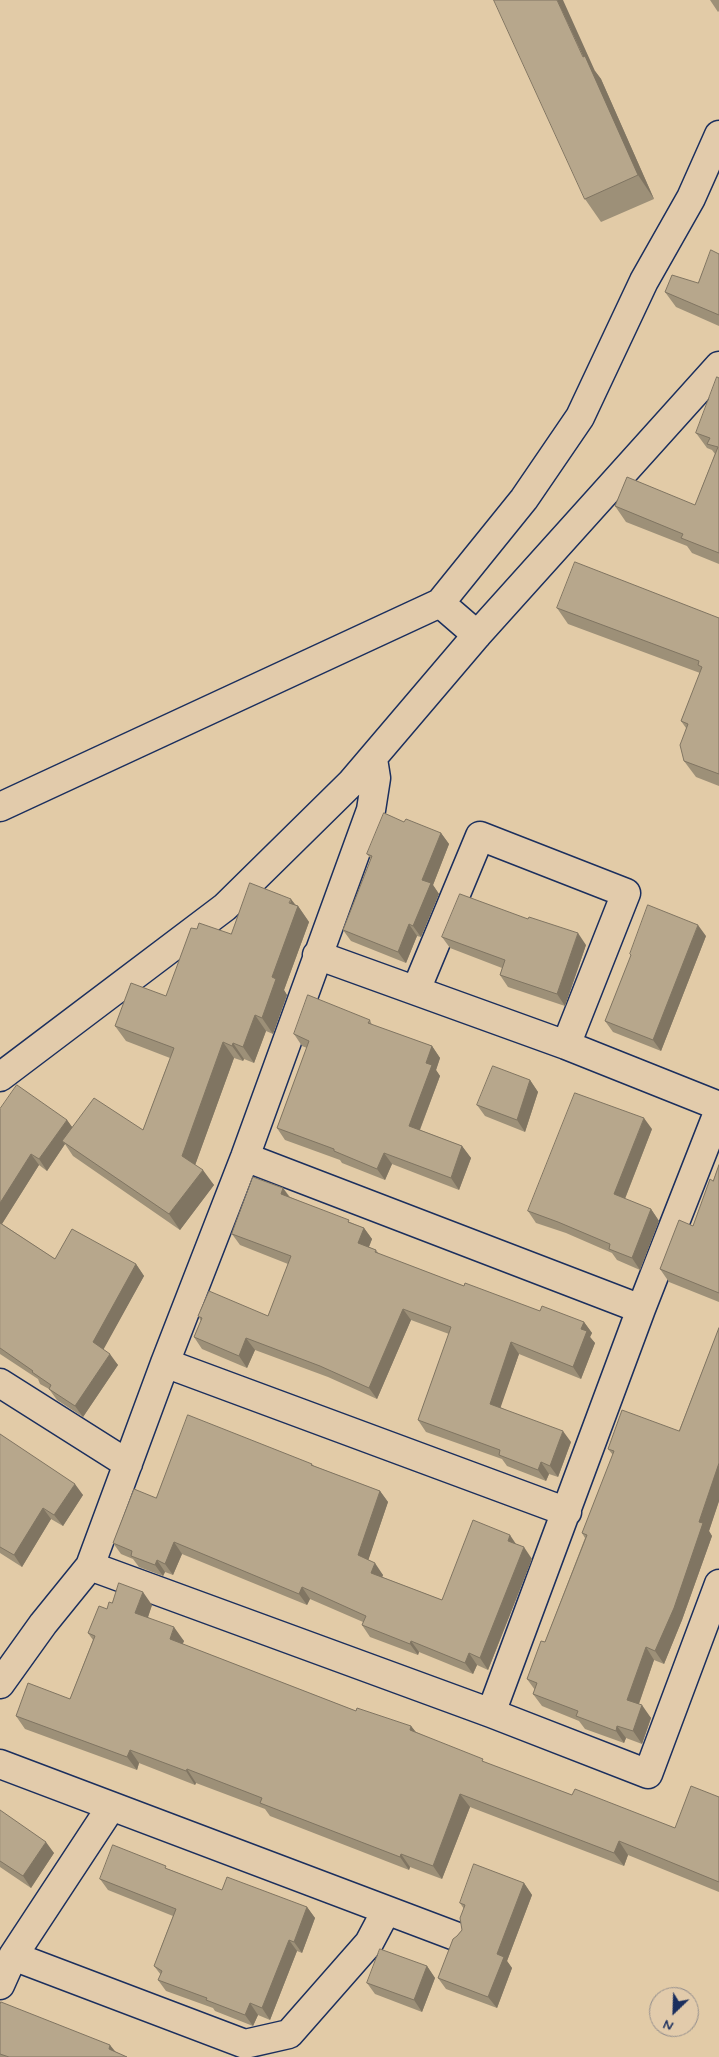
<!DOCTYPE html>
<style>
body{margin:0}
#map{position:relative;width:719px;height:2057px;overflow:hidden;background:#e2cba7;font-family:Mynerve,sans-serif}
canvas{display:block}
.north{position:absolute;left:649px;top:1987px;width:50px;height:50px;box-sizing:border-box;background:#e2cbab;border:1px solid #928d8c;border-radius:50%;rotate:204deg;font-size:14px;font-weight:700;line-height:20px;text-align:center;color:#1b2f5e}
.north::after{content:'';display:block;margin:auto;width:18px;height:22px;background:#1b2f5e;clip-path:polygon(50% 0,100% 100%,50% 72%,0 100%)}
</style>
<div id="map">
<canvas width="719" height="2057"></canvas>
<div class="north">N</div>
</div>
<script>
const context = document.querySelector('canvas').getContext('2d');
context.lineJoin = 'round';
function trace(path, color, width, dash) { context.strokeStyle = color; context.lineWidth = width; context.lineCap = dash ? 'butt' : 'round'; context.setLineDash(dash || []); context.stroke(path); }
function fill(path, color) { context.fillStyle = color; context.fill(path, 'evenodd'); }
const minor = new Path2D(`
 M440,603L477,635
 M0,807L440,603L524,499L580,417L644,281L691,198L719,135
 M317,955L566,1045L719,1106
 M416,990L480,836L626,893L566,1045
 M0,1077L225,907L351,783L477,635L719,366
 M245,1157L641,1309
 M165,1363L567,1512
 M0,1383L128,1464
 M90,1566L491,1713L648,1774L719,1584
 M0,1684L43,1624L90,1566L165,1363L245,1157L371,810L376,778L373,759
 M491,1713L641,1309L719,1110
 M0,1764L455,1936
 M13,1956L245,2044L289,2034L369,1943L386,1911
 M0,1985L13,1956L111,1807`);
const wall = new Path2D(`
 M710,0H719V11L718,12Z
 M595,71L601,79L654,199L601,222L585,199Z
 M719,254V326L676,307L665,292L698,283Z
 M719,378V564L692,553L687,546L626,522L615,506L695,505L715,454L712,450L707,448L696,433Z
 M557,608L719,618V786L696,777L684,761L686,728L681,721L700,673L568,624Z
 M404,822L441,833L449,844L433,885L439,894L421,937L417,936L406,963L351,941L343,930L371,859L367,854Z
 M295,905L298,906L309,922L284,990L287,995L273,1034L266,1031L254,1063L244,1059L243,1061L234,1058L195,1165L214,1185L180,1230L73,1156L65,1144L47,1171L39,1165L2,1224L55,1259L136,1264L144,1276L103,1349L118,1365L83,1417L57,1400L49,1389L40,1384L38,1379L0,1354V1109L67,1120L72,1127L143,1130L170,1058L126,1041L115,1026L166,996L231,934Z
 M706,936L661,1051L613,1032L605,1021L631,956L630,954Z
 M442,937L586,945L565,1006L508,987L500,975L502,968L450,948Z
 M370,1020L372,1025L432,1046L440,1058L436,1070L440,1076L420,1130L462,1146L471,1158L459,1190L392,1164L385,1180L342,1163L340,1160L285,1140L277,1128L307,1048L302,1046L294,1034Z
 M530,1080L538,1092L525,1132L485,1116L477,1105Z
 M652,1129L625,1199L651,1209L659,1221L640,1270L617,1260L612,1253L566,1233L536,1223L528,1211Z
 M719,1165V1302L669,1282L660,1269L693,1226L713,1181Z
 M283,1188L290,1197L364,1228L372,1239L369,1247L376,1250L379,1254L464,1286L540,1311L584,1322L592,1333L590,1337L595,1343L581,1379L519,1354L500,1407L571,1442L558,1477L549,1474L546,1481L507,1466L502,1459L426,1432L418,1420L449,1334L411,1320L377,1399L328,1377L255,1350L247,1368L202,1349L194,1337L201,1321L198,1316H268L288,1264L240,1245L232,1234Z
 M719,1328V1501L709,1531L712,1536L682,1620L664,1664L654,1660L639,1704L651,1718L642,1744L626,1738L624,1743L585,1729L579,1721L542,1706L533,1694L535,1690L527,1679L545,1642L585,1538L582,1533L613,1455L608,1449L679,1431Z
 M0,1434L83,1495L63,1526L51,1519L22,1567L0,1553Z
 M312,1464L314,1466L380,1491L388,1502L368,1560L383,1575L382,1577L442,1600L517,1545L532,1559L488,1670L477,1665L473,1674L419,1652L418,1655L370,1637L362,1625L363,1622L310,1599L307,1605L182,1554L173,1575L165,1572L163,1576L139,1567L133,1559L121,1554L113,1543L156,1498Z
 M112,1603L152,1605L148,1617L184,1641L182,1644L356,1711L411,1726L416,1732L486,1763L572,1795L675,1828L719,1797V1892L628,1855L624,1866L470,1807L442,1879L410,1867L409,1870L270,1816L265,1809L196,1783L195,1785L139,1763L137,1770L25,1729L16,1716L70,1699L93,1640L88,1633Z
 M0,1811L54,1853L31,1888L0,1867Z
 M168,1869L222,1890L307,1907L315,1918L302,1953L297,1951L270,2020L258,2015L253,2026L215,2011L213,2008L166,1991L158,1980L161,1975L154,1966L173,1916L108,1890L100,1879Z
 M524,1883L532,1895L507,1961L512,1968L497,2008L446,1989L438,1978L457,1936L462,1930L464,1909L460,1903Z
 M427,1966L435,1978L422,2012L375,1994L367,1983Z
 M0,2005L116,2052L127,2057H0Z`);
const shadedWall = new Path2D(`
 M557,0H563L595,71L601,79L654,199L638,175Z
 M441,833L449,844L433,885L439,894L421,937L413,926L422,880Z
 M291,899L298,908V906L309,922L284,990L287,995L273,1034L262,1018Z
 M409,924L417,936L406,963L398,952Z
 M698,925L706,936L661,1051L653,1040Z
 M578,933L586,945L565,1006L557,994Z
 M255,1015L266,1031L254,1063L243,1047Z
 M223,1042L234,1058L193,1171L182,1156Z
 M233,1043L244,1059L243,1061L232,1046Z
 M432,1046L440,1058L436,1070L440,1076L417,1137L409,1126L426,1063Z
 M530,1080L538,1092L525,1132L517,1120Z
 M644,1118L652,1129L622,1206L614,1194Z
 M67,1120L75,1131L62,1141L65,1144L47,1171L39,1159Z
 M462,1146L471,1158L459,1190L451,1178Z
 M384,1153L392,1164L385,1180L377,1169Z
 M31,1154L39,1165L0,1227V1203Z
 M203,1170L214,1185L180,1230L169,1214Z
 M283,1188L291,1200L281,1194Z
 M651,1209L659,1221L640,1270L632,1258Z
 M364,1228L372,1239L366,1254L358,1243Z
 M136,1264L144,1276L101,1354L93,1342Z
 M403,1309L411,1320L377,1399L369,1388Z
 M584,1322L592,1333L590,1337L595,1343L581,1379L573,1367L581,1329Z
 M246,1338L255,1350L247,1368L239,1356Z
 M511,1342L519,1354L498,1415L490,1404Z
 M110,1354L118,1365L83,1417L75,1406Z
 M563,1431L571,1442L558,1477L550,1466Z
 M541,1462L549,1474L546,1481L538,1470Z
 M719,1463V1501L709,1531L712,1536L682,1620L664,1664L655,1651Z
 M75,1484L83,1495L63,1526L54,1515Z
 M380,1491L388,1502L366,1567L358,1555Z
 M43,1508L51,1519L22,1567L14,1555Z
 M510,1535L518,1547L508,1541Z
 M174,1542L182,1554L173,1575L165,1564Z
 M524,1547L532,1559L488,1670L480,1658Z
 M157,1560L165,1572L163,1576L155,1565Z
 M375,1563L383,1575L379,1585L371,1573Z
 M302,1587L310,1599L307,1605L299,1594Z
 M143,1592L152,1605L145,1626L135,1613Z
 M174,1627L184,1641L179,1653L170,1639Z
 M411,1641L419,1652L418,1655L410,1644Z
 M646,1647L654,1660L636,1712L627,1700Z
 M469,1653L477,1665L473,1674L465,1663Z
 M642,1705L651,1718L642,1744L633,1731Z
 M411,1726L421,1739L410,1730Z
 M617,1726L626,1738L624,1743L616,1731Z
 M130,1750L139,1763L137,1770L127,1757Z
 M187,1769L196,1783L195,1785L186,1771Z
 M460,1794L470,1807L442,1879L433,1866Z
 M619,1841L628,1855L624,1866L614,1853Z
 M46,1842L54,1853L31,1888L23,1876Z
 M401,1854L410,1867L409,1870L400,1857Z
 M524,1883L532,1895L507,1961L512,1968L497,2008L488,1997L497,1954Z
 M307,1907L315,1918L302,1953L294,1942Z
 M289,1940L297,1951L270,2020L262,2008Z
 M427,1966L435,1978L422,2012L414,2000Z
 M250,2003L258,2015L253,2026L245,2015Z
 M110,2045L119,2056L109,2049Z`);
const building = new Path2D(`
 M494,0H557L583,57L585,56L638,175L585,199Z
 M711,250L719,254V315L665,292L672,275L698,283Z
 M717,377L719,378V553L681,538L683,534L615,506L627,477L695,505L718,447L707,444L710,438L696,433Z
 M575,562L719,618V774L684,761L680,745L688,724L681,721L702,667L698,665L699,661L557,608Z
 M384,813L404,822L406,819L441,833L422,880L431,883L413,926L409,924L398,952L343,930L372,856L367,854Z
 M250,883L291,899L289,903L298,906L272,977L276,979L262,1018L255,1015L243,1047L233,1043L232,1046L223,1042L182,1156L203,1170L169,1214L62,1141L94,1098L143,1130L174,1048L115,1026L131,983L166,996L191,928L197,929L199,923L231,934Z
 M460,894L528,919L529,917L578,933L557,994L500,975L505,960L442,937Z
 M648,905L698,925L653,1040L605,1021L631,955L630,954Z
 M308,995L370,1020L368,1023L432,1046L426,1063L432,1065L409,1126L462,1146L451,1178L384,1153L377,1169L334,1151V1149L277,1128L309,1041L294,1034Z
 M493,1066L530,1080L517,1120L477,1105Z
 M17,1085L67,1120L39,1159L31,1154L0,1203V1109Z
 M575,1093L644,1118L614,1194L651,1209L632,1258L609,1249L610,1244L558,1222L528,1211Z
 M719,1165V1293L660,1269L679,1220L693,1226L710,1179L713,1181Z
 M253,1177L283,1188L281,1194L349,1220L348,1222L364,1228L358,1243L376,1250L375,1252L464,1286L465,1283L540,1311L542,1306L584,1322L581,1329L587,1331L573,1367L511,1342L490,1404L563,1431L550,1466L541,1462L538,1470L499,1455L500,1450L418,1420L451,1327L403,1309L369,1388L320,1366L246,1338L239,1356L194,1337L202,1318L198,1316L209,1291L268,1316L291,1256L232,1234Z
 M0,1223L55,1259L72,1229L136,1264L93,1342L110,1354L75,1406L49,1389L51,1385L32,1372L33,1371L0,1348Z
 M719,1328V1463L699,1522L703,1523L674,1608L655,1651L646,1647L627,1700L642,1705L633,1731L617,1726L616,1731L576,1716L578,1711L533,1694L537,1683L527,1679L541,1641L545,1642L587,1535L582,1533L614,1451L608,1449L622,1410L679,1431Z
 M188,1415L312,1464L311,1465L380,1491L358,1555L375,1563L371,1573L442,1600L473,1520L510,1535L508,1541L524,1547L480,1658L469,1653L465,1663L411,1641L410,1644L362,1625L366,1616L302,1587L299,1594L174,1542L165,1564L157,1560L155,1565L131,1556L132,1551L113,1543L134,1489L156,1498Z
 M0,1434L75,1484L54,1515L43,1508L14,1555L0,1547Z
 M119,1583L143,1592L135,1613L174,1627L170,1639L356,1711L357,1708L411,1726L410,1730L483,1759L482,1761L572,1795L575,1789L675,1828L691,1786L719,1797V1882L619,1841L614,1853L460,1794L433,1866L401,1854L400,1857L260,1803L262,1798L187,1769L186,1771L130,1750L127,1757L16,1716L28,1683L70,1699L95,1636L88,1633L99,1606L107,1609L109,1602L112,1603Z
 M0,1810L46,1842L23,1876L0,1861Z
 M113,1845L166,1866L165,1868L222,1890L227,1877L307,1907L294,1942L289,1940L262,2008L250,2003L245,2015L206,2000L207,1998L158,1980L162,1971L154,1966L176,1909L100,1879Z
 M474,1864L524,1883L497,1954L504,1957L488,1997L438,1978L453,1939L457,1936L462,1930L460,1918L465,1905L460,1903Z
 M380,1949L427,1966L414,2000L367,1983Z
 M1,2002L110,2045L109,2049L127,2057H9L0,2054V2005Z`);
trace(minor, '#1b2f5e', 31);
trace(minor, '#e2cbab', 28);
fill(wall, '#9d9078');
fill(shadedWall, '#807562');
fill(building, '#b7a78c');
trace(building, '#807562', 1);
</script>
